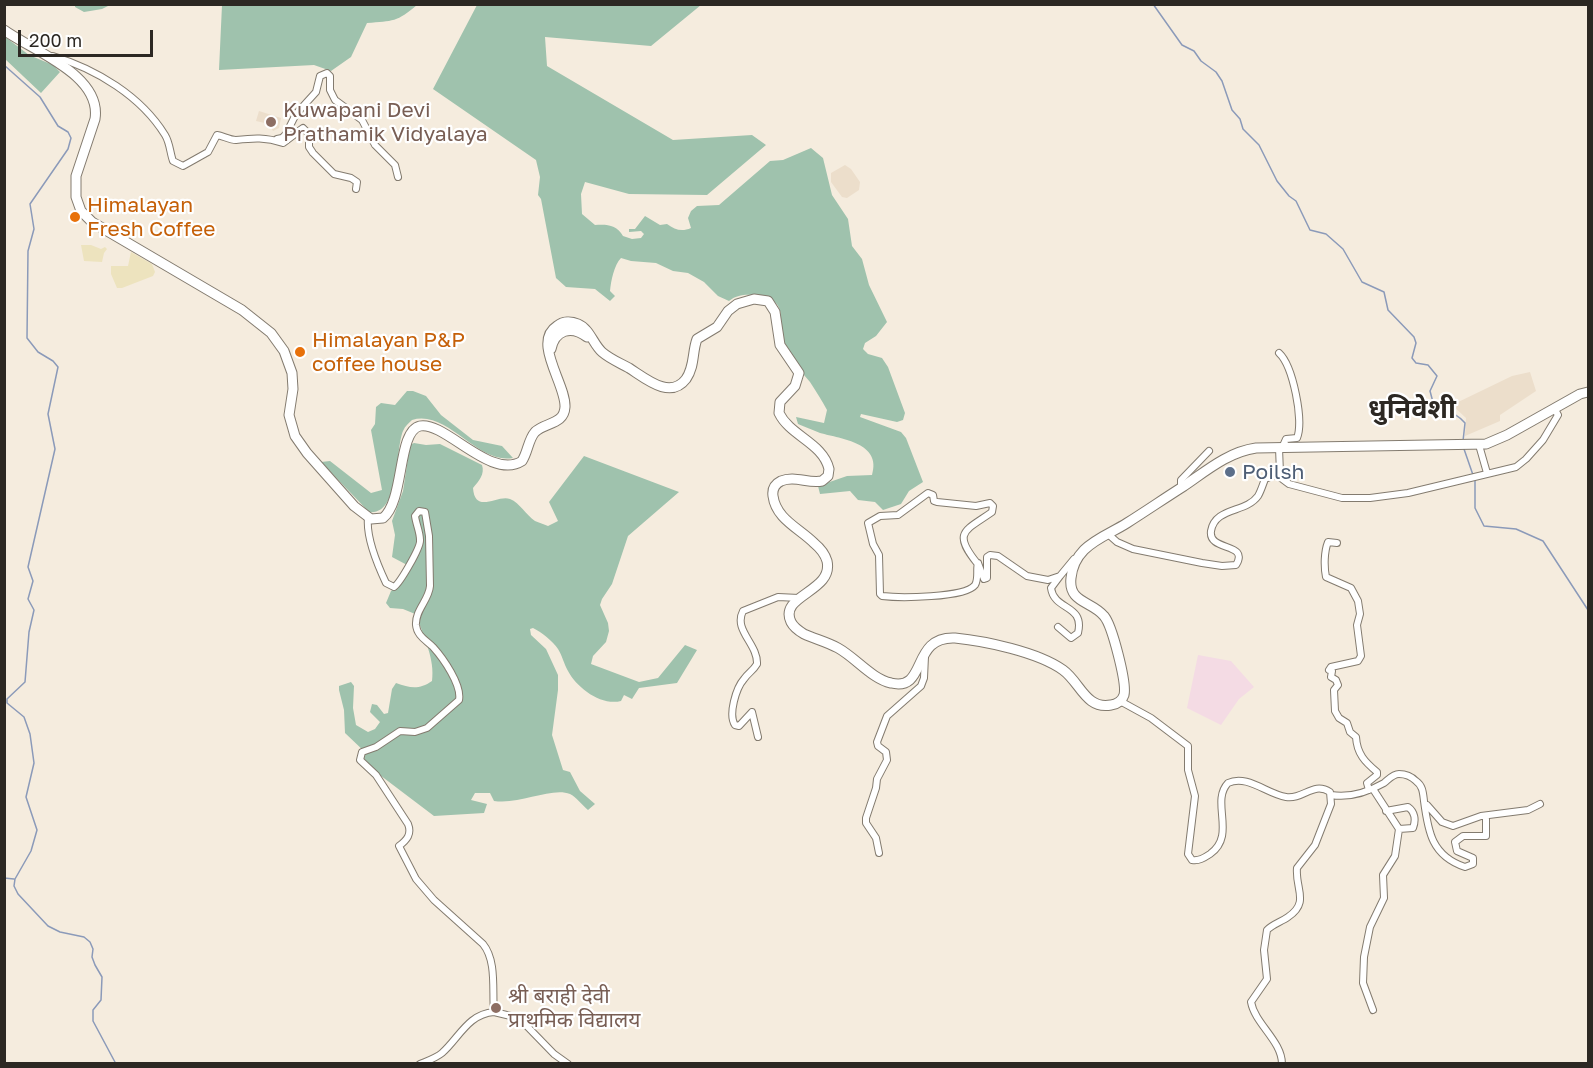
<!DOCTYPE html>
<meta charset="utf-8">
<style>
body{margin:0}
#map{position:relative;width:1593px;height:1068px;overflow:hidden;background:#f5ecde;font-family:"Golos Text",sans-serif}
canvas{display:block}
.frame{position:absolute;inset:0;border:6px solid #2c2823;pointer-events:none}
.scale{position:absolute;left:18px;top:30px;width:135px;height:27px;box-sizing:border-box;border:3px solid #2c2823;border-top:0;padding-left:8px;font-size:18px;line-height:21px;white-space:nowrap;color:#2c2823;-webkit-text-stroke:4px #fff;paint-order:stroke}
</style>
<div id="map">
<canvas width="1593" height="1068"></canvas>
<div class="frame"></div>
<div class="scale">200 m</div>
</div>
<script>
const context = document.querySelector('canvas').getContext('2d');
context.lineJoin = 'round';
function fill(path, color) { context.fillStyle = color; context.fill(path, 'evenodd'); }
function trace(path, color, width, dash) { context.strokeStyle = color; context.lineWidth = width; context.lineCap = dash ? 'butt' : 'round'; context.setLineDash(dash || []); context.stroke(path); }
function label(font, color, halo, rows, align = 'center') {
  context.font = font + ' "Golos Text","Noto Sans Devanagari",sans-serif'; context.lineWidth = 4.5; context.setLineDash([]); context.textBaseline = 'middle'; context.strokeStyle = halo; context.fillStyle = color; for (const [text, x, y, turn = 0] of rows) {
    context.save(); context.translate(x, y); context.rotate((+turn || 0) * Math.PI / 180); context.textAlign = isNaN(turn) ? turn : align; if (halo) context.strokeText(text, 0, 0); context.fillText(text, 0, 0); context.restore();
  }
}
const industrial = new Path2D(`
 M1198,655L1231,661L1254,687L1239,699L1221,725L1187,708Z`);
const built = new Path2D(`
 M259,111L281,118L279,128L273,131L269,124L256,121Z
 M845,165L851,169L860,182L859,190L847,198L842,197L831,182V173Z
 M1530,372L1536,391L1500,415V421L1465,436L1466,418L1452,405L1512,376Z`);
const forest = new Path2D(`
 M75,5V4L110,5L102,9L84,12L75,7Z
 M222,5V4L417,5C397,22 393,21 367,23L351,57L331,71L314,65L219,70Z
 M477,5H701L651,46L545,37L547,66L673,140L752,135L766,145L707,195L629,194L585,182L581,194L582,214L595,225C607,224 617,225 623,236L632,239L641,238L644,234L641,231L629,232V229H635L645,216L660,225L667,224C675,230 682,232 691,228L688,218L691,211L697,206L719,205L770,161L783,160L811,148L823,158L832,195L848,219L852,246L862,259L869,285L887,322L876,336L865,343L863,349L868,354L882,358L888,367L905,413L903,420L897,422L861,414L860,417L901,432L906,438L923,482L909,491L901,504L883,510L875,502L858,500L850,491L820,494L818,486L847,476L872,475C882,443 842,439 820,433C813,430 805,427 798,424L796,417L824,423L827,410C822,401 816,391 810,382C803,373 788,359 784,348C775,323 794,300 755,295C745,294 736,295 729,301L718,296L704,282L688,273L673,271L656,263L631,261L621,258C614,265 611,281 610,291L615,296L610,301L595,289L566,287L556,278L541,199L538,195L540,177L536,160L433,89Z
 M4,36L29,55L53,65L60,72L41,93L5,59Z
 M407,391H413L426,396L441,415L473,440L502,446L513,458C477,465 448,409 412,420C409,423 405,426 403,431C395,450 400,516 369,512L321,462L330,461L371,493L382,490L371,430L375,424L376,407L381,403L395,405Z
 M414,443L426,445L440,444L482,465C485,474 479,481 473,488C475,515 498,494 510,499C520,503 526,515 535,521C539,523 544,524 548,526L558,521L549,502L584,456L679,492L628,536L612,584L602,599L600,605L608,623L609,631L606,642L593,656L591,664L639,682L658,678L685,645L697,650L677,683L639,688L632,699L624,695L621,701C601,706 577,688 568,671C564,664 562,655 558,649C553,641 541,632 533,628L530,629L531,635L546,649L558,675V690L552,735L563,770L570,772L580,791L595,804L588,810C582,805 576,797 570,794C551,787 520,805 494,801L490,793H475L471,800L487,804L484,813L434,816L364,763L363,756L366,753L345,733L344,710L339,690V686L351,682L354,686L353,708L356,725L368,732L375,729L380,722L370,712L372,704L377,705L384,714L388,713L392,689L396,683C410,688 419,690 432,681C435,659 424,639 418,619L420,616L403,609L390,608L386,603L391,591L397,587L409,566L392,557L395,535L392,521L403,491L410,445Z`);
const sand = new Path2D(`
 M81,245H91L101,249L105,247L107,249L104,253L102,262L84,261Z
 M131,252L152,264L155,272L153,276L122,288H117L111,274V266H128Z`);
const stream = new Path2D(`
 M1153,4L1182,45L1194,51L1201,61L1216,72L1222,81L1232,110L1240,119L1243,129L1259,145L1277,181L1289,196L1296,201L1310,230L1326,234L1343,249L1362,282L1384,292L1388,310L1414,337L1416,343L1412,358L1416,363L1428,365L1437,376L1430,391L1434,406C1447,414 1454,410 1465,423L1463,441
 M4,65L40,97L58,126L68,132L71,138L68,149L30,204L34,229L28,251L27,338L38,352L53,361L58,367L48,414L55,449L28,567L33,581L28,599L34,610L29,632L25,682L7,699V703L24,717L30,734L34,763L26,797L37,830L31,851L15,879L14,886L18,894L48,926L60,932L84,937L90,942L93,949L92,957L95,965L102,977L101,1000L93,1010V1021L116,1064
 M1464,449L1473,475
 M1475,480V508L1484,526L1516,529L1543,541L1588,610
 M4,878L14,879`);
const minor = new Path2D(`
 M53,56C96,69 141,96 165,135C170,143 170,153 173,161L183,166L208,152L217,135C223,136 230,140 236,140C253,138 266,137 283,143L303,128L309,134V147L313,153L334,174L351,178L357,182L356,189
 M277,139L282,138L286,134L296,114L316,92L320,76L327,73L330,76V90L335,100L362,120L375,145L395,165L398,177
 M1279,353C1293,366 1304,421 1297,438L1286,439L1282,448
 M1479,445L1487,473
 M1280,473L1281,478L1289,484L1342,498H1370L1408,493L1516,467L1526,459L1543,440L1558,415L1554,408
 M1181,488V480L1209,451
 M368,518C366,537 378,566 386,583L394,587C400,583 421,547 420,540C420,532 416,524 415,516L419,511L425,512L429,536L430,586C429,600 415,610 416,625C417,636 426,640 433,647C443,658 462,685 459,700L427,728L415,732L400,731L376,747L362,752L360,760L376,775L408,824C412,834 407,840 399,846L416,879L434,900L483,944C497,961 492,991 494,1012C468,1014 459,1038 442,1053C436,1058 427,1061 420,1064
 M1108,534L1117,542L1133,549L1202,563L1222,566L1236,565C1250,542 1208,552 1211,531C1215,507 1246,513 1258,496C1261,491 1263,484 1265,479L1280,473L1279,448
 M1337,543L1328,542C1324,552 1324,567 1326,577L1351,588L1358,601L1360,614L1357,625L1361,656L1358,661L1331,667L1329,670L1332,671L1331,677L1336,680L1338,685L1334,690L1335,711L1339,718L1347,723L1350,732L1356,737C1357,754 1365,762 1377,772V775L1367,783L1369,790
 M977,563C952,532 965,531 992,512L993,506L990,503L976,506L937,502L934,501L933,495L928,493L898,515L880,516L868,523L873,544L879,555L880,594L882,596C899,598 965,598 975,585C979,579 976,568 978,563
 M978,563L984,579L987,578V557L990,555L998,556L1027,576L1048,580L1060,576L1074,559
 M1058,627L1071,638L1078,633C1085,604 1054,611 1051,588L1060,576
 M1120,701L1151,718L1188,746V770L1195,796L1188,854L1192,860C1199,861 1204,858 1210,854C1237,835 1210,802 1228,783C1247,774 1267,794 1286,797C1303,800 1313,781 1330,792L1331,804L1315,845L1297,868C1295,889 1310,902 1288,917C1281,922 1273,924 1267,930L1264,950L1267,979L1251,1002C1255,1024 1282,1041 1282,1064
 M758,737L752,712L739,726L735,725C728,715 736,688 744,679C748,673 753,671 757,664C758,644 733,630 743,611L778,597L799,598
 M1373,789L1399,829L1395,856L1383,875L1384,898L1370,927L1364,957L1363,983L1373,1010
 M1331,795C1349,798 1368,792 1384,783C1389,779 1393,774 1399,774C1405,774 1412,777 1416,781C1423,786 1423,793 1424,801C1428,832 1432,856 1465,867L1473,864V858L1457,851L1455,842L1463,836H1486V816
 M1427,805L1442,822L1453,826L1481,816L1528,810L1540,804
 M1386,811L1408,807C1415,812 1416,820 1413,828L1399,829
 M879,853L876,838L866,823V818L876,788L877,779L887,760L886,752L878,746L877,742L887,716L921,686L924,678L925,656
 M494,1012L519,1018L554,1054L568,1064`);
const highway = new Path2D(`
 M4,30C33,51 102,75 95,119L76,176V197L81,211L92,222L242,310L271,333L284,351L292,373L293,389L289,415L295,436L307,453L354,506L371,519L383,518C405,500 397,431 420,426C445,421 491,481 522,461C528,452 528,440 535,432C545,422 564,425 565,407C566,384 532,342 557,326C563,321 571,321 578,324C590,329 593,344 602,352C610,359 620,363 629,368C645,378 670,400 686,379C695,366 692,352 697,339L717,327L728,311L737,304L754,299L768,301L775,312L780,345L799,373L795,386L780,402L779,413C790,436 823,443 829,469L828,476L822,481C808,484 795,475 781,481C775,484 772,489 773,496C776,519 799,528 814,543C820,548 825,554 827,561C834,592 778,595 791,622C794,628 799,631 804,634C815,639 827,642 838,648C856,658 872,679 891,683C928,692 910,636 955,638C985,641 1038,652 1063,670C1080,682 1086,710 1111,705C1118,704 1122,701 1124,695C1127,683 1112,625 1104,616C1092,601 1068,603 1071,578C1072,568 1077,557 1084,550C1096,538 1113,532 1127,523C1146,511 1165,498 1184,486C1206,471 1228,452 1256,448L1486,444L1507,435L1580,394L1588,392
 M551,349C555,330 571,325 587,337`);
const markers = [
 [271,122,6,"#8d6e63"],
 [75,217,6,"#e8710a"],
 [300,352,6,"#e8710a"],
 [1230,472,6,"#5c6f8a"],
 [496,1008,6,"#8d6e63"]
];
const educationNames = [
 ["Kuwapani Devi",283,110],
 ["Prathamik Vidyalaya",283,134],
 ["श्री बराही देवी",508,996],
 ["प्राथमिक विद्यालय",508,1020]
];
const foodNames = [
 ["Himalayan",87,205],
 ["Fresh Coffee",87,229],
 ["Himalayan P&P",312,340],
 ["coffee house",312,364]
];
const serviceNames = [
 ["Poilsh",1242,472]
];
const districtNames = [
 ["धुनिवेशी",1412,409]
];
fill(industrial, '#f4dbe4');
fill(built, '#ecdecb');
fill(forest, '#9fc2ad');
fill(sand, '#ede3be');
trace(stream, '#8b9ab9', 1.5);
trace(minor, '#837b6f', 8);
trace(highway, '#837b6f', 11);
trace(minor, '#fff', 6);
trace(highway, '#fff', 9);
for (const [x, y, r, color] of markers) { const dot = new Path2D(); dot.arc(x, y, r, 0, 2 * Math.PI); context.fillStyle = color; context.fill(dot); trace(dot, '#fff', 2); }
label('21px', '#785e54', '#fff', educationNames, 'left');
label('21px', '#c56008', '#fff', foodNames, 'left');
label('21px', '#4e5e75', '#fff', serviceNames, 'left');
label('bold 27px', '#2c2823', '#fff', districtNames);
</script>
